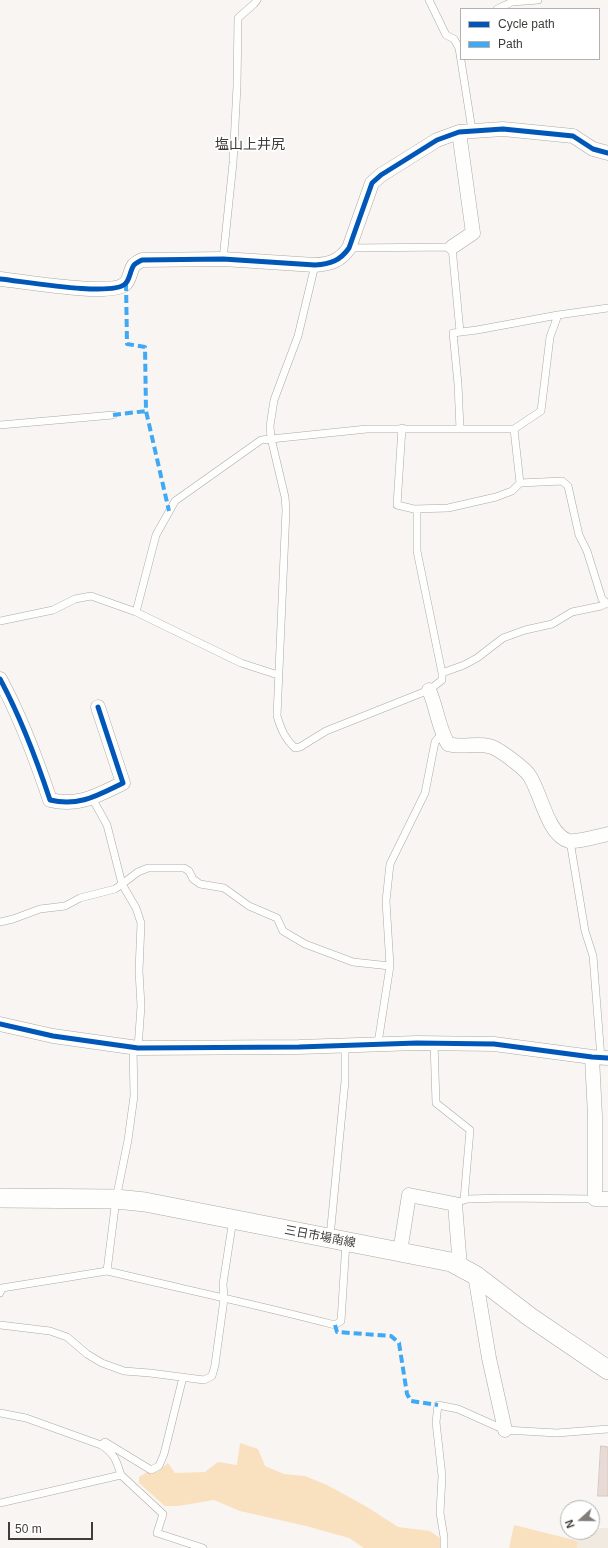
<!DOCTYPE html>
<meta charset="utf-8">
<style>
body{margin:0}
#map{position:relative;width:608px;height:1548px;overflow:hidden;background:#f8f5f2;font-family:Arial,sans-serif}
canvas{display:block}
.legend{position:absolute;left:460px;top:8px;width:140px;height:52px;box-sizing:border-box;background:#fff;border:1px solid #b2b1b0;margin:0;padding:5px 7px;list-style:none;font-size:12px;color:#3f3d39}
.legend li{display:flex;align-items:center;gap:8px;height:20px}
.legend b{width:20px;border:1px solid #b2b1b0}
.north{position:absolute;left:560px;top:1500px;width:40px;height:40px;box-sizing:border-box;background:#fff;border:1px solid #b2b1b0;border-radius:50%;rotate:249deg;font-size:11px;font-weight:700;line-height:16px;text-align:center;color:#3f3d39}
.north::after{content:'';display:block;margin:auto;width:14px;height:18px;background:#807d7a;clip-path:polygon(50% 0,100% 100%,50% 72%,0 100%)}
.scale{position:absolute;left:8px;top:1522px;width:85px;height:18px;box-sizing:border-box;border:2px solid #3f3d39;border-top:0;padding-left:5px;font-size:12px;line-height:14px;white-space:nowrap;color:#3f3d39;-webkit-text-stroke:3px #fff;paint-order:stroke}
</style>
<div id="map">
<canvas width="608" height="1548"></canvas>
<ul class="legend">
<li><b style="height:5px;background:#0057b8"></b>Cycle path</li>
<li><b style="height:5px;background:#3fa9f5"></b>Path</li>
</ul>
<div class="north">N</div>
<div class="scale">50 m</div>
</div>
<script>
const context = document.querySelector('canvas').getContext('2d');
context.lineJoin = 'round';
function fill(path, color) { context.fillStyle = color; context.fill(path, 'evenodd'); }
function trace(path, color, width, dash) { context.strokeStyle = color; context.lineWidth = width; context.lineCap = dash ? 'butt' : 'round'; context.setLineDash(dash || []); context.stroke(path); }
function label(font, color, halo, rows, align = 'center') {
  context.font = font + ' Arial,"Noto Sans JP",sans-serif'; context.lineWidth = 3.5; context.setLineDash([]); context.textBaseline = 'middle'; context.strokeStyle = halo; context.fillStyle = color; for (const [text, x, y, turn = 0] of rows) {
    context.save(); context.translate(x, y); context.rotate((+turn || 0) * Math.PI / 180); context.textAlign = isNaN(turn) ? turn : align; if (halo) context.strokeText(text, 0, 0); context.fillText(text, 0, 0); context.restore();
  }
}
const built = new Path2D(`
 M592,1528H608V1548H577L580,1532H592Z`);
const green = new Path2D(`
 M240,1443L258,1449L265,1466L284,1474L305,1476L327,1485L367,1507L398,1527L430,1531L440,1538V1548H364L349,1538L306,1526L240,1511L214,1500L178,1506H165L139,1483V1477L147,1472H157L168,1463L175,1473L205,1472L218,1462L237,1465Z
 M514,1525L578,1541L577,1548H509Z`);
const building = new Path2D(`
 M601,1446L608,1447V1496H598Z`);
const service = new Path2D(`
 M429,0L446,35L454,39L459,48L472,130
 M497,9L512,2L538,0
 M349,248L452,247L460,332
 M223,259L233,163L237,86L238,18L254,4L257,0
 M315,265L298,336L274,400L270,426L271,438L285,497L286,510L277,716C281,729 285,739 295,748L300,747L326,731L429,690L442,680V673L417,551V509
 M0,425L113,415
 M402,428L397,505L414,509L448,508L496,497L512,491L520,483L562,481L568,486L579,535L587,551L602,599L608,604
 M460,429L458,384L453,333L477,330L558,315
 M514,429L520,483
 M136,612L241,663L278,675
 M0,621L53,610L75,599L91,596L136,612L156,535L175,501L261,440L367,429H514L541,411L550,337L558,315L608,308
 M442,673L464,665L477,658L503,638L525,630L552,624L572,612L601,606L607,603
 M92,798L107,825L122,884L138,872L148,868H184L189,871L193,879L200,884L224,888L249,906L277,918L283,931L305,944L353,962L390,966
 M570,841L585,931L593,956L601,1058
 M0,922L13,919L40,909L65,906L80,898L115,889L122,884L136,908L141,923L139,971L141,1006L138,1048
 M378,1043L390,966L386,901L390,864L425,793L435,742L442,733
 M434,1043L436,1103L470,1130L464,1200
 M133,1047L134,1096L128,1140L116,1199L107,1271C183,1289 259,1305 335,1325L341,1321L346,1242
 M461,1201L468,1199L503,1198L595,1199
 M330,1237L345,1081V1045
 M0,1293L2,1288L107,1271
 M0,1325L50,1331L67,1337L87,1354L102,1363L124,1371L150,1373L204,1380L212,1376L215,1365L224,1299L223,1284L233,1219
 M0,1413L26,1418L101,1445C115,1454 116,1460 121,1475L0,1503
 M101,1445L105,1442L151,1470L159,1466L164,1454L183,1377
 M121,1475L163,1514L157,1533L203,1548
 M444,1548V1537L440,1513L442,1476L436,1422L438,1405L458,1409L505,1430L557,1433L608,1429`);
const minor = new Path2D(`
 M452,247L473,233L459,132
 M0,279C22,281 111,297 125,284C130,280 130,270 134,265C136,263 140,261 142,260L223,259L315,265C330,264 340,261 349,248L372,183L381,175L437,140L459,132L503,129L573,136L593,149L608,153
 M0,679C21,718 36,758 50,800C79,807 98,795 123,783L98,707
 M429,690C437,708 438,727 448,744C464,749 483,740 498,750C505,754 525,769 529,775C541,792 547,835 569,841C575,842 600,836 608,834
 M0,1024L53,1036L138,1048L299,1047L417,1043L494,1044L592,1057L608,1058
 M592,1057L595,1116V1199H608
 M400,1252L409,1195L455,1204L460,1267
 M475,1275L489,1358L505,1430`);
const secondary = new Path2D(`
 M0,1198L116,1199L145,1202L451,1262L475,1275L530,1317L608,1370`);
const quiet = new Path2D(`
 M126,283L127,344L145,347L146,411L169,511
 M113,415L146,411
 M335,1325L337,1332L391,1336L399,1343L407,1394L411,1401L438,1405`);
const cycleway = new Path2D(`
 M0,279C22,281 111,297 125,284C130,280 130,270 134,265C136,263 140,261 142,260L223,259L315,265C330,264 340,261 349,248L372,183L381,175L437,140L459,132L503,129L573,136L593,149L608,153
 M0,679C21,718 36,758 50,800C79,807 98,795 123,783L98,707
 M0,1024L53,1036L138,1048L299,1047L417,1043L494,1044L592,1057L608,1058`);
const streetNames = [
 ["三日市場南線",320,1237,11]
];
const quarterNames = [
 ["塩山上井尻",250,145]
];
fill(built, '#f1eae0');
fill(green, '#f9e1c0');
fill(building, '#e9dad6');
trace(building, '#cecac8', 1);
trace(service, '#aca9a6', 8);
trace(minor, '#aca9a6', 15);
trace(secondary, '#aca9a6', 20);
trace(service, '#fefefd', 7);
trace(minor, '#fefefd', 14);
trace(secondary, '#fefefd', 19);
trace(quiet, '#3fa9f5', 4, [8, 4]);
trace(cycleway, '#0057b8', 5);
label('12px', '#3f3d39', '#fff', streetNames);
label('14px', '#3f3d39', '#fff', quarterNames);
</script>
